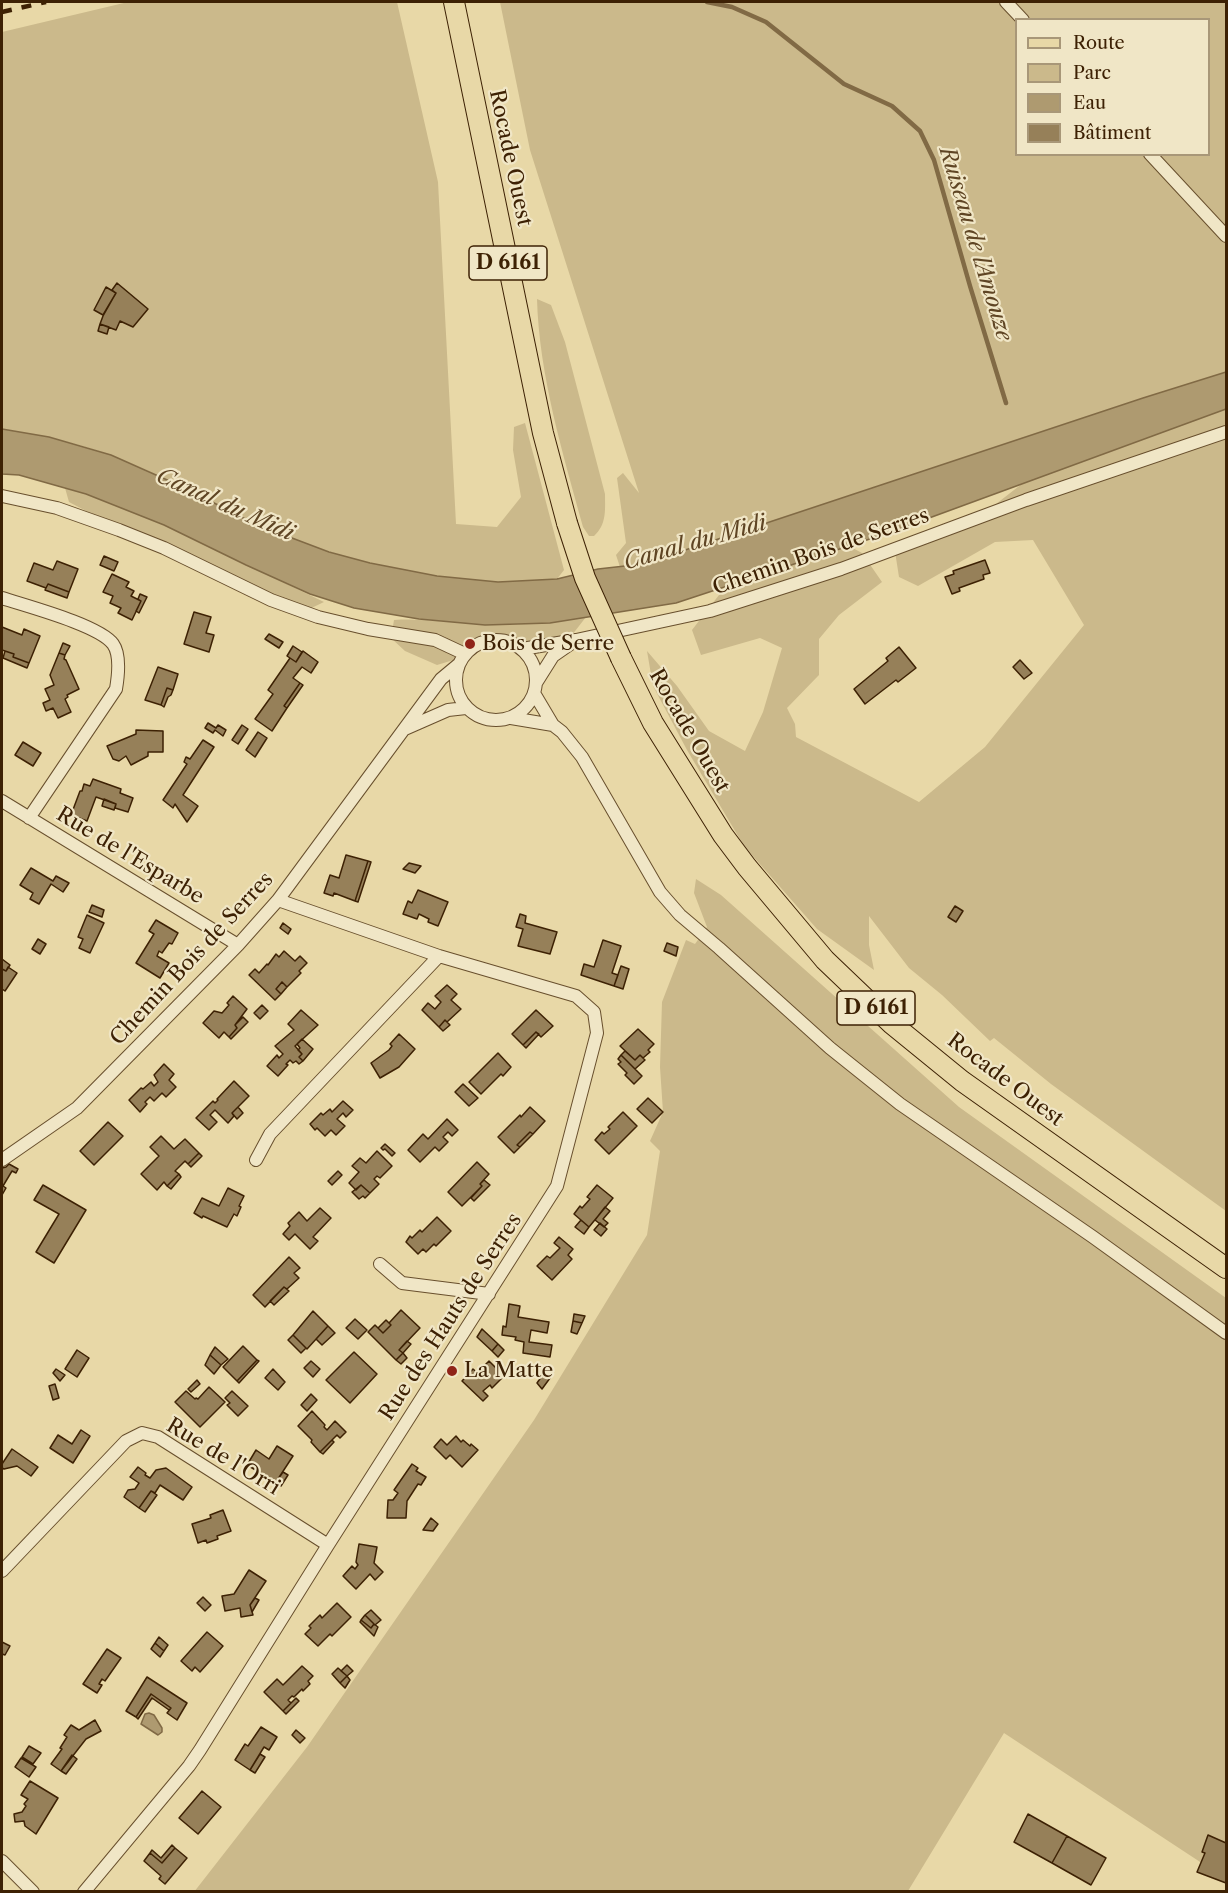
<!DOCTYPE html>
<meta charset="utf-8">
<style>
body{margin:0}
#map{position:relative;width:1228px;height:1893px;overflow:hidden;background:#e8d8a7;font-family:"Libre Caslon Text",serif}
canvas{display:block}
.frame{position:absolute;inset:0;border:3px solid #3d2104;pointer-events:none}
.legend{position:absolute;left:1015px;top:18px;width:195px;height:138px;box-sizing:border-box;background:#f0e6c6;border:2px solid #a89778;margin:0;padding:8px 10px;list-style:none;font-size:18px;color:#3d2104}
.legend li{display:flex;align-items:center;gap:12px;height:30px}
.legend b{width:30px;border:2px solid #a89778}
</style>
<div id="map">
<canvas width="1228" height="1893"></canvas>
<div class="frame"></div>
<ul class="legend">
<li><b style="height:8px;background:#e8d8a7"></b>Route</li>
<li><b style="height:16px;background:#cbb98b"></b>Parc</li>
<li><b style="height:16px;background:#ae9a70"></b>Eau</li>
<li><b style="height:16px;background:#968059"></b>Bâtiment</li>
</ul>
</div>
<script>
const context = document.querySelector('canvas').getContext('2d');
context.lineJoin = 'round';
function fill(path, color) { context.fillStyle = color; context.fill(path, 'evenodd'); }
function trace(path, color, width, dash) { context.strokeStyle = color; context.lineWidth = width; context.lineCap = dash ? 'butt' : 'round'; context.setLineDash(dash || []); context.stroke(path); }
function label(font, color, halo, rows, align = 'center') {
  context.font = font + ' "Libre Caslon Text",serif'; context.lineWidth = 4.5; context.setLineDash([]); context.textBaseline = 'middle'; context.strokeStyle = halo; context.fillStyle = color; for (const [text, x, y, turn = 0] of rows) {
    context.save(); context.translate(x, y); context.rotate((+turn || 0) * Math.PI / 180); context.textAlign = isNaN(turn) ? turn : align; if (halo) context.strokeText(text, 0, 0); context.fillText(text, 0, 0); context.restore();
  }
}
const green = new Path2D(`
 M128,2H397L438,182L456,524L497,527L521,497L513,450L514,427L525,423L564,570L557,579C537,580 517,582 498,582C418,580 328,556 256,524C207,503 162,474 112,456C76,442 39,435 2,429V32Z
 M500,2H1226V372L1143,398L643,564L620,567L616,555L626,543L617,478L623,473L639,493L530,150ZM1016,20H1208V154H1016Z
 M537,299L551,305L565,342L605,494C605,510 607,524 594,536H589L583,527C563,454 539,375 537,299Z
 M1226,409V1211L1051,1084L994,1038L990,1041L942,995L909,968L869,916V945L874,970L817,929L744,846L687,750L653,686L647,651L677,686L709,731L745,751L763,712L782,648L760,638L701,655L692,630L719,595L737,582L849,546L862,553L882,582L839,615L819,639V675L787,708L795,724L796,737L919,802L985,747L1084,625L1033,540L995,542L918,586L899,577L894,545L978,518L1023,483Z
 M65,488L86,494L169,527L324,602L303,612L186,553L86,511L69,502Z
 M586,617L572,635L527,642L507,638L460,658L437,665L405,651L391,638L394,620C424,618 453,623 483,624C518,626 552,622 586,617Z
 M696,879L721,895L959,1107L1226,1298V1879L1004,1733L908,1891L194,1892L307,1747L534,1420L647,1235L660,1151L650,1141L663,1112L660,1067L662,1002L686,940L695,944L707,927L694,893Z`);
const water = new Path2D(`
 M1226,372V409L891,532L676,603L550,623L485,625L419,619L354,608L310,594L246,565L164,525L86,494L19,475L2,474V429L49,437L111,455L183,487L255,524L329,552L370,563L437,576L498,582L557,579L598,569L643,564L1143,398Z
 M149,1713L154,1715L162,1728V1732L158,1735L141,1724L145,1714Z`);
const stream = new Path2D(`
 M707,2L732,7L766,22L844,84L892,106L920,131L934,160L970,286L1006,403`);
const building = new Path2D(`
 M117,283L148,309L133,327L120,321L116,330L100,324L103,316L116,293L112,290Z
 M106,287L116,293L103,315L94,310Z
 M100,324L109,327L107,334L98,331Z
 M104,556L118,562L114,571L100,565Z
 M985,560L990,573L983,575L984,579L959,588L960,591L952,594L945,577L954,574L953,571Z
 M57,561L78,569L69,592L48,584L46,588L27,581L34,563L53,570Z
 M112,574L129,582L126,587L134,591L131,596L141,601L132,620L118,613L121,608L110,603L113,596L103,592Z
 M48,584L69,592L67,598L45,590Z
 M140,594L147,597L139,613L136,611L141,601L138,599Z
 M194,612L211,617L206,633L214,635L209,652L184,644Z
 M2,627L22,635L24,629L40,636L29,663L13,657L14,654L2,650Z
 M269,634L283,642L279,648L265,639Z
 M63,643L70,646L65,655L59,653Z
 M293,646L302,652L296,662L287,656Z
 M899,647L916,668L898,682L896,680L865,704L854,689L888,661L886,658Z
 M5,651L14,654L13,657L29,663L27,668L3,658Z
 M303,651L318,662L311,673L302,667L293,678L300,683L284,706L287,708L272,731L255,719L273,694L268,690L290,658L296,662Z
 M59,653L65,655L64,659L66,660L79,689L67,695L68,697L65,699L71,712L58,718L53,708L46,711L43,703L50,700L45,689L54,685L50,675Z
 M1020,660L1032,673L1024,679L1013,667Z
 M158,667L178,674L173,690L167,688L161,705L145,700Z
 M300,683L303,685L287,708L284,706Z
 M167,688L173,690L171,695L168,697L164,707L161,705Z
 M208,723L216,728L218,725L226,730L223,736L215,730L213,733L205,728Z
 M242,725L248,729L238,744L232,740Z
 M136,730L163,731V752H148V756L131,765L126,756L119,761L113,759L107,746L136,734Z
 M258,732L267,738L255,757L246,750Z
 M203,740L214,747L183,795L198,806L187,822L175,804L173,808L163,800L187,764L184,762L186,757L190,759Z
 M23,742L41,753L33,766L15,755Z
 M93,779L121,789L120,793L133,798L128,812L115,808L116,804L96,797L87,821L71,815L80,791H82L84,784L90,786Z
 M104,799L116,804L114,810L102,806Z
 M346,855L368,861L355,901L334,893L333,896L324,893L330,875L339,878Z
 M368,861L371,862L358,902L355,901Z
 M409,863L421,866L415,873L403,869Z
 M31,868L53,881L56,876L69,883L63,892L51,884L39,904L30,899L33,893L20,885Z
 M418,890L448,902L438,926L428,922L429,919L419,914L417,919L403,914L408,901L412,903Z
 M92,905L104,910L102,917L89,912Z
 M955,906L963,911L956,922L948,917Z
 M520,914L526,916L525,923L557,932L550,954L518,946L523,929L516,927Z
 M87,915L104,923L90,953L79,948L83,939L78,937Z
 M156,920L178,933L172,944L169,943L162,953L159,951L157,956L169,963L160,978L136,963L154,934L149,931Z
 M283,923L291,929L288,934L280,928Z
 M38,939L46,944L40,954L32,949Z
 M603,940L621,946L612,973L618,975L614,986L581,975L584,964L594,967Z
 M667,943L678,947L676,956L664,951Z
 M284,951L295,961L300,956L307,963L299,971L301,973L287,987L282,982L276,989L281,994L275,1000L249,975L255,969L259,973L267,964L268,965L276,954L279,957Z
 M2,959L10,965L6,971L2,969Z
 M621,966L629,969L623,989L614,986Z
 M8,967L17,973L5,991L2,989V969L6,971Z
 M282,982L287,987L281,994L276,989Z
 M447,985L457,994L451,1000L461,1009L447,1022L445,1020L439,1027L422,1010L428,1003L435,1009L441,1002L435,996Z
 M233,996L247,1009L235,1025L237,1028L229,1037L224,1032L219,1038L203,1023L214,1011L222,1013L229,1005L227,1003Z
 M262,1005L268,1011L260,1019L254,1013Z
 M301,1010L318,1025L295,1046L302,1054L299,1057L303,1061L299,1064L296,1061L293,1063L290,1060L286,1064L288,1065L278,1076L267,1066L277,1055L279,1058L283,1054L275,1046L294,1030L288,1024Z
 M536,1010L553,1026L541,1037L536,1032L523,1045L512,1034Z
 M243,1017L248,1022L231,1039L229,1037L237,1028L235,1025Z
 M445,1020L450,1025L443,1031L439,1027Z
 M638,1029L654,1044L648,1050L650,1052L643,1058L640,1055L635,1060L620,1046Z
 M536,1032L539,1034L526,1048L523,1045Z
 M399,1034L415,1049L399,1067L380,1078L371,1063L389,1050L392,1046L390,1044Z
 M302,1039L313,1049L303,1061L299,1057L302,1054L298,1050L300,1048L297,1044Z
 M625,1051L635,1060L640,1055L645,1060L635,1069L621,1055Z
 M498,1053L511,1067L503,1076L501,1074L481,1094L469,1082Z
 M621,1055L642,1076L634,1084L625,1075L627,1073L618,1064L621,1062L618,1059Z
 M164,1064L174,1074L169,1080L176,1087L166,1097L162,1093L154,1101L150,1097L145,1102L147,1104L140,1112L129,1100L141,1088L143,1089L151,1082L154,1086L158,1082L154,1075Z
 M234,1081L249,1096L232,1113L234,1116L228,1123L215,1110L210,1115L217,1122L209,1130L196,1118L213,1101L215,1103L218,1100L217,1099Z
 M463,1084L478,1098L469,1106L455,1092Z
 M648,1098L663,1112L652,1123L637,1109Z
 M343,1101L353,1110L346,1117L343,1113L337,1119L345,1126L336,1135L331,1130L325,1136L317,1128L315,1130L310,1124L321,1113L323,1115L330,1109L332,1112Z
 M238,1107L243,1113L237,1119L232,1113Z
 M530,1107L545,1121L533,1134L530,1132L517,1145L520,1147L514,1153L498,1137L520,1115L521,1117Z
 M623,1112L637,1126L609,1154L595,1140L602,1132L604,1134L610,1129L608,1127Z
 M447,1119L458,1130L452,1136L448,1132L443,1137L448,1142L439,1151L435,1147L420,1162L408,1150L423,1134L428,1139Z
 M108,1122L123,1136L94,1165L80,1151Z
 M530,1132L533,1134L520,1147L517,1145Z
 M161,1136L174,1149L185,1139L199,1153L188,1164L185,1161L175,1171L179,1174L167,1186L164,1182L157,1190L141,1174L159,1156L150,1147Z
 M385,1144L395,1153L392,1156L385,1149L383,1150L381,1148Z
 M377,1151L392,1166L380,1178L377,1176L374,1179L379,1184L370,1193L361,1185L356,1190L349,1183L359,1172L352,1166L360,1158L366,1163Z
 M199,1153L202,1156L191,1167L188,1164Z
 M477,1162L489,1174L480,1184L482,1186L462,1206L448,1192Z
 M9,1164L18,1169L16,1173L12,1171L3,1186L6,1188L2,1195V1168L6,1167Z
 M338,1171L342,1175L332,1185L328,1181Z
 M179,1174L181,1177L171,1189L167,1186Z
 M484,1180L490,1185L474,1201L471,1198L482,1186L480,1184Z
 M43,1185L86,1210L54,1263L36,1252L59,1214L34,1200Z
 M361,1185L370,1193L365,1198L363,1196L359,1199L352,1192Z
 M597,1185L613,1198L589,1227L574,1214L580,1206L582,1208L590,1199L587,1197Z
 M228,1188L244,1196L239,1206L241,1207L237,1216L234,1214L227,1227L203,1216L202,1218L194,1213L202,1198L219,1206Z
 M605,1207L610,1211L603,1219L608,1223L604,1227L595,1220Z
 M320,1208L331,1218L313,1237L318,1241L310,1249L295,1234L289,1240L283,1234L290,1226L288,1223L299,1212L307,1221Z
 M437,1217L451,1231L436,1246L434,1244L426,1252L423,1249L418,1254L406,1242L410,1236L412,1238L420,1230L422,1232Z
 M581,1220L589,1227L584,1234L575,1227Z
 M600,1223L607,1229L601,1236L594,1230Z
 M559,1237L573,1249L568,1255L572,1259L552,1280L537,1266L547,1256L550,1258L560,1248L554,1243Z
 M289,1257L300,1268L294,1273L299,1278L287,1289L284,1287L265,1307L253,1295Z
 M284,1287L289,1291L274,1305L270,1301Z
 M509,1304L520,1306L518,1317L549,1322L547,1333L531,1330L529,1342L552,1345L550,1357L523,1353L524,1342L515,1340L516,1337L502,1335L503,1326L506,1327Z
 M401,1310L420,1328L399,1350L403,1353L396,1360L368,1332L375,1325L383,1333L391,1325L389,1323Z
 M313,1311L328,1326L307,1349L293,1335Z
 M574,1314L585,1316L582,1323L573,1321Z
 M355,1319L367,1330L358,1339L346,1328Z
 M386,1320L391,1325L383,1333L378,1328Z
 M573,1321L582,1323L577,1334L571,1332Z
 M328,1326L335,1333L322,1345L316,1339Z
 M482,1329L498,1344L492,1351L477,1337Z
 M293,1335L306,1348L301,1353L288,1340Z
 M407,1341L411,1344L403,1353L399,1350Z
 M498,1344L504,1350L498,1357L492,1351Z
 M243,1346L257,1360L237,1381L223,1367Z
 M215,1347L228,1359L221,1365L210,1355Z
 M77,1350L89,1358L77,1377L65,1369Z
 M354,1352L377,1374L350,1403L326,1380Z
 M403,1353L407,1358L401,1364L396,1360Z
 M210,1355L221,1365L214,1374L205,1365Z
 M257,1360L259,1361L239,1383L237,1381Z
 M311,1361L320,1369L313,1377L304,1368Z
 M489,1361L504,1376L492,1388L490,1385L483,1391L488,1396L483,1401L462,1381L473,1369L480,1375L485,1369L483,1367Z
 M56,1369L65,1375L60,1381L53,1373Z
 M273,1369L285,1382L278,1390L265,1378Z
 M544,1373L550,1378L542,1389L537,1383Z
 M197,1380L200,1384L191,1392L188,1389Z
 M55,1384L59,1398L53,1400L49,1386Z
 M209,1387L225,1402L200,1427L175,1402L186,1391L195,1399L196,1398L198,1399Z
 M232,1391L248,1406L238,1416L227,1405L230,1403L225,1398Z
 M311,1394L317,1400L307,1411L301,1405Z
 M312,1411L325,1425L324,1427L327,1430L335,1421L346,1432L340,1438L337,1435L320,1452L311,1442L312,1440L298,1426Z
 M81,1430L90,1436L73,1463L50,1448L58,1435L72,1444Z
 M456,1436L461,1442L463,1440L470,1446L471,1444L478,1450L462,1467L450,1455L446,1459L434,1447L441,1439L447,1445Z
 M332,1440L334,1442L323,1454L320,1452Z
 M277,1446L293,1456L276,1482L247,1465L256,1450L269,1459Z
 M12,1449L38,1467L31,1476L17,1466L4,1469L2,1468V1464Z
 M412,1464L418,1468L416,1471L426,1477L421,1485L418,1484L407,1501L406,1518H387L388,1500H393L398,1493L394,1490Z
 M138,1467L146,1473L145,1475L150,1478L156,1470L166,1468L192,1487L183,1500L160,1485L155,1493L151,1491L139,1508L124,1497L128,1490L135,1489L139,1483L130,1477Z
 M283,1472L288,1475L281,1486L276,1482Z
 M151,1491L157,1495L145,1512L139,1508Z
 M223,1510L231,1531L217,1536L218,1539L207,1543L206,1540L198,1543L192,1524L211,1518L210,1515Z
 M431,1518L438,1524L433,1531L423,1530Z
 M359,1544L377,1547L374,1563L383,1572L375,1580L370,1574L356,1589L343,1576L352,1566L355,1569L358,1565L356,1562Z
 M249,1570L266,1581L250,1605L253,1615L241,1617L240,1608L225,1611L222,1596L234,1594Z
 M203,1597L211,1605L205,1611L197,1603Z
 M255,1598L259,1600L252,1612L250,1605Z
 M337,1603L351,1617L332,1636L330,1634L318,1646L305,1634L311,1628L309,1626L320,1615L322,1618Z
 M371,1610L381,1620L375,1625L365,1615Z
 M365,1615L374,1624L371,1628L361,1620Z
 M361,1620L371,1628L374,1624L378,1627L374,1636L360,1622Z
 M207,1632L223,1646L200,1672L195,1667L192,1671L181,1661Z
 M159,1637L168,1645L164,1651L155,1643Z
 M2,1642L10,1646L5,1655L2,1654Z
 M155,1643L164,1651L160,1657L151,1649Z
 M107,1649L121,1658L105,1681L102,1679L99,1684L102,1685L97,1693L83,1684Z
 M347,1665L353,1671L347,1676L341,1671Z
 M302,1666L313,1676L308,1681L310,1684L303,1691L302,1689L294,1697L292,1696L288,1700L291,1703L283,1711L264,1692L277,1679L283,1685Z
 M338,1668L347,1676L340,1683L332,1674Z
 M347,1676L350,1680L345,1688L340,1683Z
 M147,1677L187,1703L177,1720L167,1713L171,1708L151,1694L136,1717L126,1711Z
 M151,1694L171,1708L169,1710L152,1698L138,1719L136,1717Z
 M296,1698L299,1701L286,1714L283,1711Z
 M95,1720L101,1731L86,1739L61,1771L51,1764L62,1749L60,1748L67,1737L64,1735L71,1725L79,1730Z
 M261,1727L277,1737L269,1750L264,1747L250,1770L235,1760L245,1744L248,1746Z
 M296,1730L305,1738L300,1743L292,1735Z
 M29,1746L41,1753L33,1764L22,1757Z
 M260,1754L265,1757L255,1773L250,1770Z
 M72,1755L77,1759L66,1774L61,1771Z
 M21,1758L36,1767L29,1777L15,1767Z
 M30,1781L58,1798L36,1834L25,1826L24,1821L15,1822L14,1814L22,1812L26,1806L24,1804L28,1799L21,1795Z
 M202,1791L221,1807L198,1834L179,1818Z
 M1028,1814L1067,1836L1052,1863L1014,1842Z
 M1208,1835L1226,1843V1883L1197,1872L1205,1853L1202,1852Z
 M1067,1836L1106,1858L1091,1885L1052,1863Z
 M172,1845L175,1848L162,1863L150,1853L152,1850L161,1858Z
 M175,1848L187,1858L165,1884L159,1879L161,1876L144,1861L150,1853L162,1863Z`);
const minor = new Path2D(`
 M1006,2L1023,20
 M1150,154L1226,236
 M2,496L57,508L119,530L164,548L271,600L318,617L368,629L435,640L465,654
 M2,598C26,606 99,625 113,644C121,655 118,677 116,689L29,818
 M456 680a40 40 0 1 1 80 0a40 40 0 1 1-80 0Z
 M576,640L710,611L841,569L1026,500L1226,432
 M522,649L576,640L553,656L536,683
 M534,693L553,725L562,732L582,757L660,892L680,915L719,948L830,1048L900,1104L1093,1237L1226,1333
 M511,718L553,725
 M407,728L448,710L466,708
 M2,801L238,945
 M2,1160L77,1108L238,945L278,900L441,679L459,664
 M256,1160L270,1134L439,956
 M380,1264L402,1283L489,1294
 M2,1571L126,1441L142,1433L158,1437L328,1545
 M2,1861L33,1892
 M84,1892L189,1766L200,1750L328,1545L557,1186L597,1033L594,1012L576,996L439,956L278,900`);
const primary = new Path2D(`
 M454,2L543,433L567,523
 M621,658L653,723L723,835L747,867L825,960L892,1024L962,1081L1226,1268`);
const rail = new Path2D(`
 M2,12L46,2`);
const primaryBridge = new Path2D(`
 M567,523L585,578L621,658`);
const markers = [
 [470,644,6,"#8f2418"],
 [452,1371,6,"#8f2418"]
];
const shields = [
 [508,263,78],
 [876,1008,78]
];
const shieldNames = [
 ["D 6161",508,263],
 ["D 6161",876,1008]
];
const streetNames = [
 ["Rocade Ouest",510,158,78],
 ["Chemin Bois de Serres",821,552,-19],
 ["Rocade Ouest",689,731,60],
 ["Rue de l'Esparbe",130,856,31],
 ["Chemin Bois de Serres",192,959,-47],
 ["Rocade Ouest",1005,1080,37],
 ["Rue des Hauts de Serres",451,1317,-57],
 ["Rue de l'Orri",223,1457,31]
];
const poiNames = [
 ["Bois de Serre",482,644],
 ["La Matte",464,1371]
];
const waterNames = [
 ["Ruiseau de l'Amouze",975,244,73],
 ["Canal du Midi",225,505,24],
 ["Canal du Midi",695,543,-16]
];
fill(green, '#cbb98b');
fill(water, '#ae9a70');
trace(water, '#816a45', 1.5);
trace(stream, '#816a45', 4.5);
fill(building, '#968059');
trace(building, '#3d2104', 1.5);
trace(minor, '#684f2d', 14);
trace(primary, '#3d2104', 22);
trace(minor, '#f0e6c6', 12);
trace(primary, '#e8d8a7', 20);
trace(rail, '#3d2104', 4.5, [10, 10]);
trace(primaryBridge, '#3d2104', 22, []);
trace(primaryBridge, '#e8d8a7', 20);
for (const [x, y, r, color] of markers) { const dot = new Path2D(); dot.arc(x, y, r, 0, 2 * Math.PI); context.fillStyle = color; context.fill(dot); trace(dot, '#f0e6c6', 2); }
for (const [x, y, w] of shields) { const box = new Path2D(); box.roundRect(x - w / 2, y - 17, w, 34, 4.5); context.fillStyle = '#f0e6c6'; context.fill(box); trace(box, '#3d2104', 1.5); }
label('bold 20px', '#3d2104', null, shieldNames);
label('21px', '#3d2104', '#f0e6c6', streetNames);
label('21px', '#3d2104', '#f0e6c6', poiNames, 'left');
label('italic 22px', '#5f4524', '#f0e6c6', waterNames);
</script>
